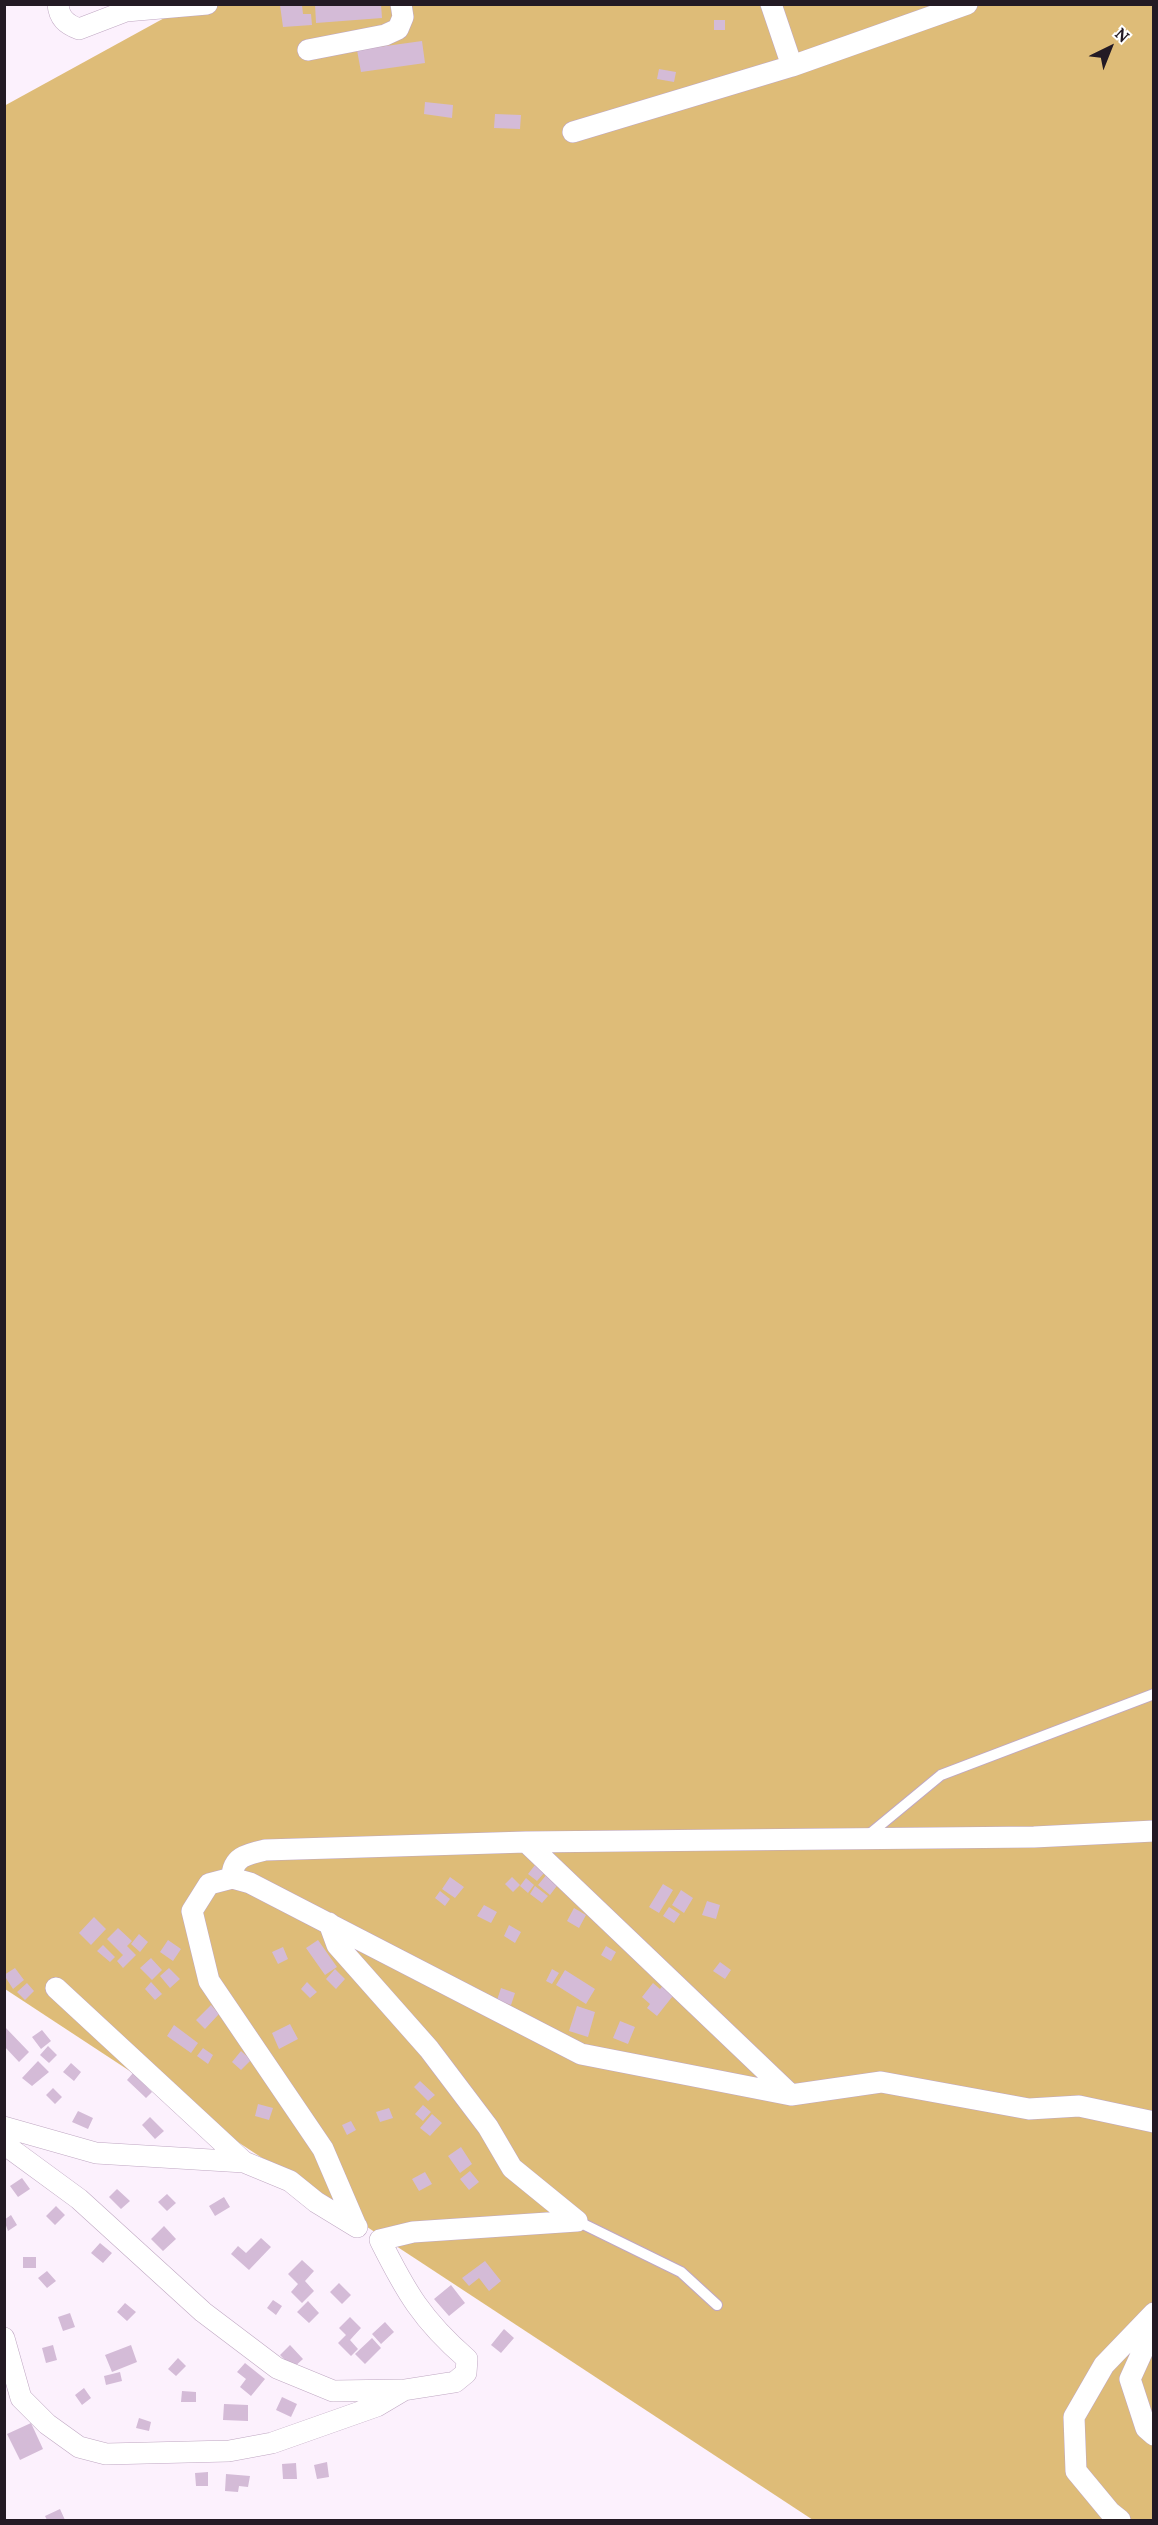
<!DOCTYPE html>
<style>
body{margin:0}
#map{position:relative;width:1158px;height:2525px;overflow:hidden;background:#fcf1fd;font-family:Lora,serif}
canvas{display:block}
.frame{position:absolute;inset:0;border:6px solid #231a24;pointer-events:none}
.north{position:absolute;left:1080px;top:18px;width:60px;height:60px;-webkit-text-stroke:4px #fff;paint-order:stroke;rotate:43deg;font-size:16px;font-weight:700;line-height:24px;text-align:center;color:#231a24}
.north::after{content:'';display:block;margin:auto;width:21px;height:27px;background:#231a24;clip-path:polygon(50% 0,100% 100%,50% 72%,0 100%)}
</style>
<div id="map">
<canvas width="1158" height="2525"></canvas>
<div class="frame"></div>
<div class="north">N</div>
</div>
<script>
const context = document.querySelector('canvas').getContext('2d');
context.lineJoin = 'round';
function fill(path, color) { context.fillStyle = color; context.fill(path, 'evenodd'); }
function trace(path, color, width, dash) { context.strokeStyle = color; context.lineWidth = width; context.lineCap = dash ? 'butt' : 'round'; context.setLineDash(dash || []); context.stroke(path); }
const green = new Path2D(`
 M188,5H1153V2520H813L5,1989L4,106Z`);
const building = new Path2D(`
 M315,4H381L382,18L316,23Z
 M280,5H302L303,14H311L312,25L283,27Z
 M714,20H725V30H714Z
 M422,41L425,63L361,72L357,50Z
 M659,69L676,72L674,82L657,79Z
 M425,102L453,105L452,118L424,114Z
 M495,114L521,115L520,129L494,128Z
 M535,1865L545,1872L537,1881L528,1874Z
 M547,1874L559,1883L550,1895L538,1885Z
 M450,1877L464,1887L455,1898L442,1889Z
 M512,1877L520,1885L513,1892L505,1884Z
 M526,1878L534,1885L528,1893L520,1886Z
 M663,1884L673,1890L659,1913L649,1907Z
 M535,1886L548,1896L542,1903L530,1894Z
 M681,1890L693,1898L684,1913L672,1905Z
 M440,1891L450,1899L445,1906L435,1898Z
 M707,1901L720,1905L716,1919L702,1915Z
 M484,1905L497,1912L491,1923L477,1916Z
 M669,1907L680,1914L674,1923L663,1916Z
 M574,1908L586,1915L579,1928L567,1921Z
 M94,1917L106,1929L91,1945L79,1933Z
 M509,1925L521,1932L515,1943L504,1936Z
 M118,1928L132,1941L127,1946L136,1955L123,1968L117,1961L123,1955L107,1939Z
 M139,1934L148,1942L140,1952L131,1944Z
 M168,1940L181,1949L173,1961L160,1952Z
 M318,1940L337,1967L325,1975L306,1948Z
 M103,1945L115,1957L110,1962L97,1951Z
 M606,1946L616,1952L611,1961L601,1955Z
 M283,1947L288,1959L278,1964L272,1952Z
 M151,1958L162,1970L152,1980L140,1968Z
 M720,1962L731,1970L725,1979L713,1971Z
 M15,1968L24,1980L13,1989L4,1975Z
 M169,1968L180,1979L170,1988L160,1976Z
 M335,1969L345,1979L336,1989L326,1979Z
 M552,1969L559,1973L552,1984L546,1981Z
 M565,1970L595,1989L586,2004L556,1985Z
 M151,1982L162,1994L155,2000L145,1989Z
 M307,1982L317,1992L310,1998L301,1989Z
 M27,1983L34,1991L25,2000L17,1992Z
 M653,1983L660,1989L665,1983L676,1992L657,2016L647,2008L650,2004L642,1997Z
 M501,1988L515,1993L511,2005L497,2000Z
 M211,2005L219,2014L205,2029L196,2020Z
 M577,2006L595,2012L588,2037L569,2031Z
 M620,2021L635,2027L628,2044L613,2038Z
 M290,2024L298,2039L279,2049L272,2033Z
 M174,2025L198,2043L191,2053L167,2036Z
 M4,2026L29,2052L19,2062L4,2046Z
 M42,2030L51,2041L41,2049L32,2037Z
 M48,2046L57,2055L49,2063L40,2055Z
 M203,2048L213,2055L208,2064L197,2056Z
 M241,2051L251,2060L241,2070L232,2062Z
 M38,2061L49,2072L32,2086L22,2078Z
 M71,2063L81,2072L74,2081L63,2072Z
 M133,2073L152,2092L146,2098L127,2080Z
 M420,2081L435,2095L428,2101L414,2087Z
 M53,2088L62,2097L55,2104L46,2095Z
 M258,2104L273,2108L269,2120L255,2116Z
 M423,2105L431,2112L423,2121L415,2114Z
 M389,2108L393,2118L380,2122L376,2112Z
 M78,2111L93,2118L88,2129L72,2122Z
 M432,2114L442,2123L430,2136L420,2128Z
 M150,2117L164,2131L155,2139L142,2125Z
 M351,2121L356,2130L347,2135L342,2125Z
 M461,2147L472,2164L460,2173L448,2156Z
 M470,2171L479,2182L469,2190L460,2179Z
 M425,2172L432,2184L419,2191L412,2179Z
 M22,2178L30,2189L18,2197L10,2186Z
 M117,2189L130,2201L121,2209L109,2197Z
 M167,2194L176,2203L167,2211L158,2202Z
 M224,2197L230,2207L215,2216L209,2206Z
 M56,2206L65,2215L55,2225L46,2216Z
 M11,2215L17,2225L8,2231L4,2220Z
 M164,2226L176,2239L163,2251L151,2239Z
 M261,2238L271,2247L249,2270L231,2254L238,2246L246,2253Z
 M100,2243L112,2253L103,2263L91,2253Z
 M23,2257H36V2268H23Z
 M302,2260L314,2271L305,2281L314,2291L302,2303L291,2292L298,2284L288,2274Z
 M485,2261L501,2281L489,2291L479,2278L469,2286L462,2278Z
 M47,2271L56,2281L47,2288L38,2278Z
 M339,2283L351,2295L342,2304L330,2292Z
 M451,2285L465,2303L449,2316L434,2299Z
 M273,2300L282,2306L276,2315L267,2308Z
 M308,2301L319,2313L309,2323L297,2312Z
 M125,2303L136,2312L127,2321L117,2312Z
 M70,2313L75,2327L63,2331L58,2317Z
 M350,2317L361,2328L350,2340L358,2349L351,2356L338,2343L346,2335L339,2328Z
 M385,2322L394,2332L381,2344L372,2334Z
 M504,2329L514,2338L501,2353L491,2345Z
 M372,2338L381,2348L365,2364L355,2354Z
 M53,2345L57,2360L46,2363L42,2348Z
 M131,2345L137,2362L112,2372L105,2355Z
 M290,2345L303,2359L293,2368L280,2355Z
 M178,2358L186,2366L176,2376L168,2369Z
 M245,2363L265,2379L251,2396L240,2387L246,2379L237,2372Z
 M120,2372L122,2381L106,2385L104,2376Z
 M84,2388L91,2398L82,2405L75,2395Z
 M182,2391L196,2392V2402H181Z
 M282,2397L297,2404L291,2417L276,2410Z
 M224,2404L248,2405V2421L223,2420Z
 M139,2418L151,2422L149,2431L136,2428Z
 M31,2423L43,2449L20,2460L7,2434Z
 M327,2462L329,2477L317,2479L314,2465Z
 M296,2463L297,2479H283L282,2464Z
 M208,2472V2486H196L195,2473Z
 M226,2474L250,2476L248,2487L239,2486L238,2492L225,2491Z
 M60,2509L65,2520H47L45,2516Z`);
const lane = new Path2D(`
 M866,1837L941,1775L1154,1694
 M577,2221L681,2272L717,2305`);
const street = new Path2D(`
 M58,4C59,18 66,24 79,29L126,11L207,4
 M771,4L792,66
 M308,50L385,35L398,29L403,17L401,4
 M573,132L792,66L967,4
 M526,1842L790,2094
 M232,1878C232,1857 247,1854 265,1850L526,1842L1034,1837L1154,1831
 M56,1988L244,2162
 M4,2127L96,2153L244,2162L290,2181L316,2202L357,2227
 M4,2144L79,2199L203,2312L277,2368L333,2391L402,2390
 M356,2226L323,2149L209,1981L192,1911L209,1884L232,1878L250,1883L581,2054L791,2095L881,2082L1029,2109L1079,2106L1154,2122
 M1154,2326L1130,2379L1146,2428L1154,2435
 M4,2338L21,2398L47,2424L79,2447L106,2454L229,2451L272,2443L377,2406L404,2390L455,2382L466,2373L467,2359C422,2320 406,2292 380,2240L413,2232L577,2221L512,2168L488,2127L429,2049L337,1945L329,1923
 M1120,2520L1110,2512L1076,2471L1074,2417L1104,2365L1154,2313`);
fill(green, '#debc78');
fill(building, '#d4bbd7');
trace(lane, '#bfa7c2', 12);
trace(street, '#bfa7c2', 22);
trace(lane, '#fff', 10);
trace(street, '#fff', 21);
</script>
